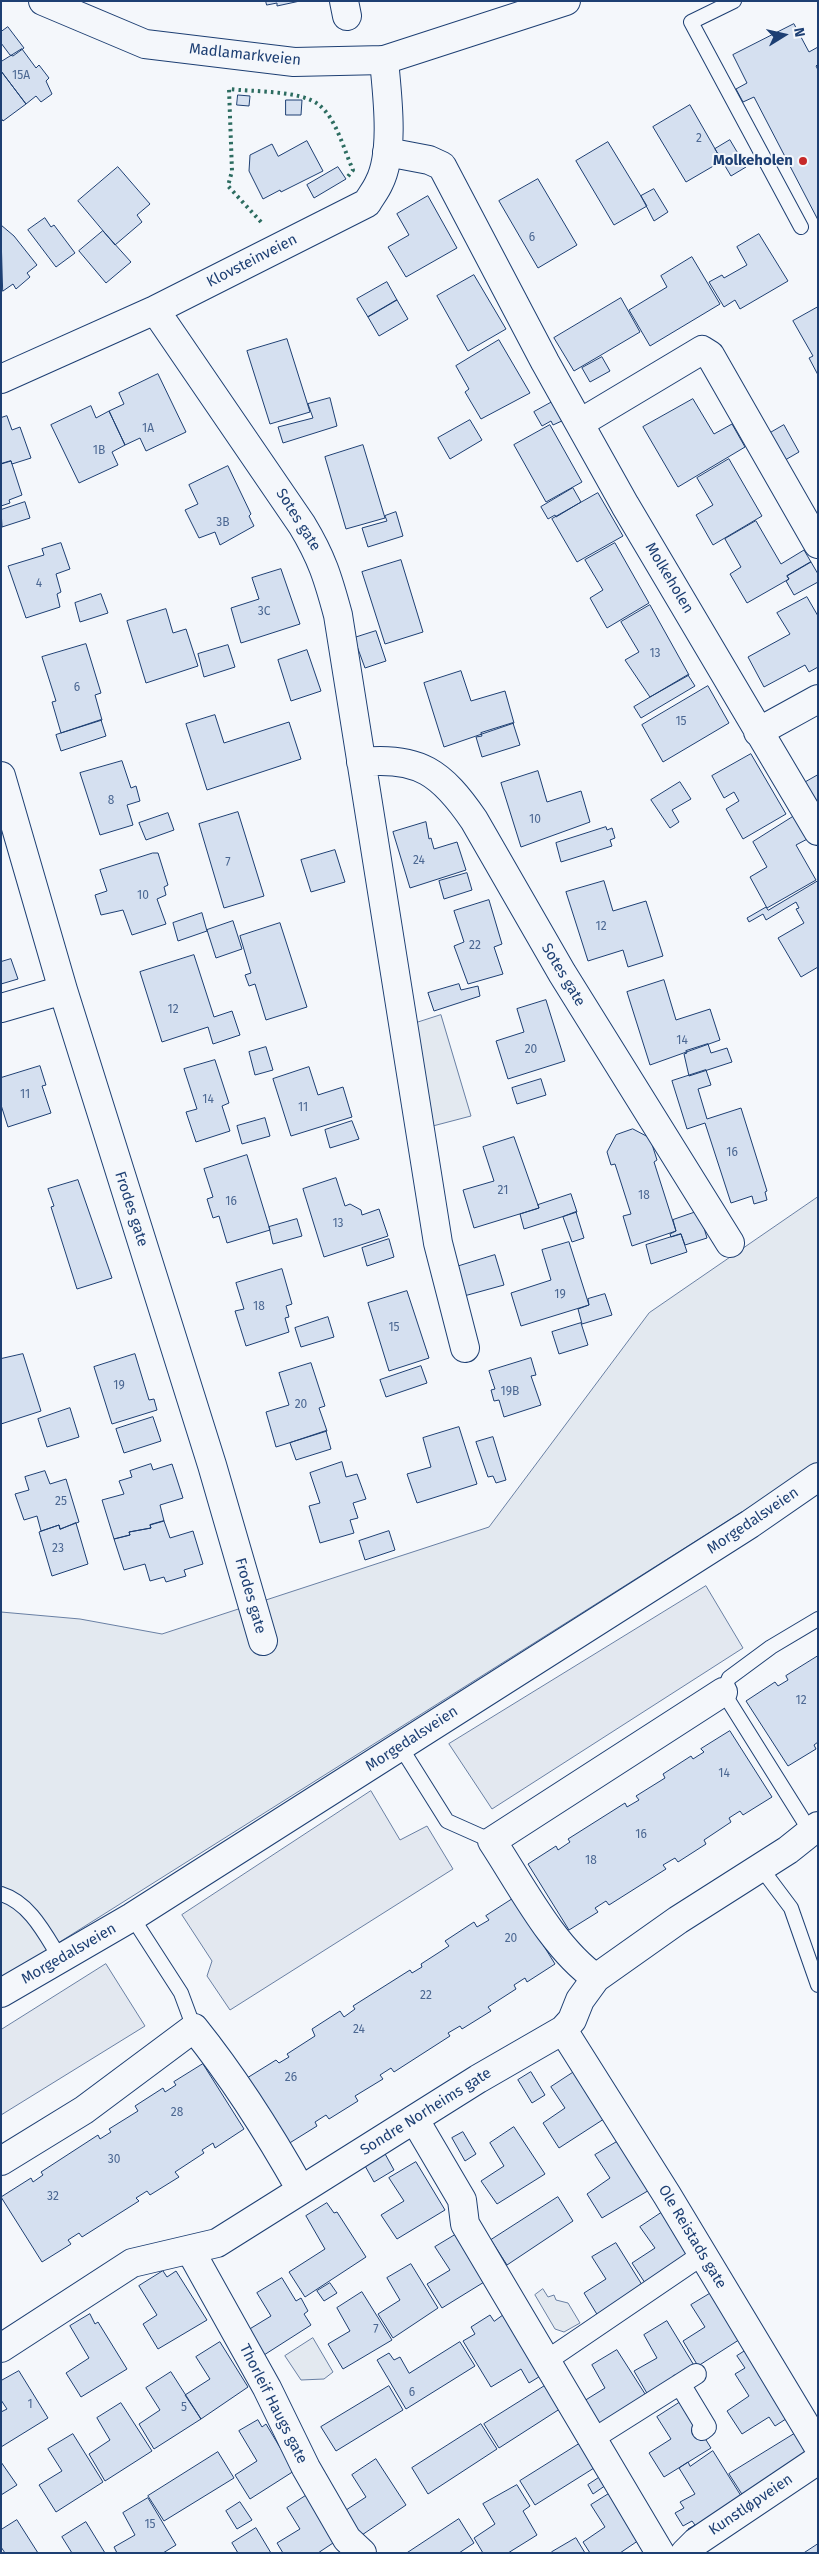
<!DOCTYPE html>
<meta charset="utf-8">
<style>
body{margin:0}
#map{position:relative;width:819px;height:2554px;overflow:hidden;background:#f4f7fb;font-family:"Fira Sans",sans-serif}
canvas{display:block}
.frame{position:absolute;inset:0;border:2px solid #1d3f73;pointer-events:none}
.north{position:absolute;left:759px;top:10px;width:50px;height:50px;-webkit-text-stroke:4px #f4f7fb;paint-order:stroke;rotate:80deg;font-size:14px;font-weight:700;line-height:20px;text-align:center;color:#1d3f73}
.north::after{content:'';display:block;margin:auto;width:18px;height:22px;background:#1d3f73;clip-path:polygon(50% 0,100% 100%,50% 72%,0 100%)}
</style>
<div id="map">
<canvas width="819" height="2554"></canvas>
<div class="frame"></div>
<div class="north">N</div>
</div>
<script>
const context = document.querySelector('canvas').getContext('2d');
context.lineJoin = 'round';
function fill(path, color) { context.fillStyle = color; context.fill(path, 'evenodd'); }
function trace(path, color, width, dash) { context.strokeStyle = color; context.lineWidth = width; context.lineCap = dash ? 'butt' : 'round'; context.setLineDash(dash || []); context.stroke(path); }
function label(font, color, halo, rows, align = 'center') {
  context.font = font + ' "Fira Sans",sans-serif'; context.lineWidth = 4; context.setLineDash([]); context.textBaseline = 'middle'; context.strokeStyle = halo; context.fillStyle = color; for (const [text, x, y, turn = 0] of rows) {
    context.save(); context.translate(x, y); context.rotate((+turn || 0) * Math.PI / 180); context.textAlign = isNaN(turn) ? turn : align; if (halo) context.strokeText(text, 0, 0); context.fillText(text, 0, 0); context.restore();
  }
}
const green = new Path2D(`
 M441,1015L471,1116L429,1127L413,1024Z
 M818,1197V1464L1,1979V1612L80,1619L162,1634L489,1527L649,1313Z
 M543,2289L548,2297L554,2295L556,2300L568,2303L580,2323L564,2332L555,2329L535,2295Z
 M313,2338L333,2372L324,2379L301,2380L285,2356Z`);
const parking = new Path2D(`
 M706,1586L743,1648L492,1809L449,1744Z
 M371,1791L400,1840L427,1826L453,1869L230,2010L207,1976L212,1961L182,1915Z
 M106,1964L145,2026L1,2115V2030Z`);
const building = new Path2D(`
 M266,1H300L277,6V3L267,5Z
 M794,24L809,52L818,47V64L816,66L818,70V220L754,97L743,102L736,89L747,83L733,55Z
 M8,27L24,48L13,56L10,55L1,43V32Z
 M22,49L36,68L39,65L49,78L46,81L52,94L41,102L36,96L26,104L1,71V62Z
 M1,71L26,104L3,121L1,118Z
 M238,95L250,96L249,106L237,105Z
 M286,100H302L301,115H286Z
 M690,105L722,161L686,182L653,127Z
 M730,140L746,167L731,176L715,149Z
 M307,141L323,171L281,192L280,190L263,199L249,171L250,155L272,144L278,156Z
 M608,142L647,206L614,225L576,161Z
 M118,167L150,204L137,215L142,222L115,245L78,201Z
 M338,167L346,179L314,198L307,185Z
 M538,179L577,245L538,268L499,201Z
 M654,189L668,212L654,221L641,196Z
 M428,196L457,248L406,277L388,247L409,235L397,214Z
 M45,218L51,227L54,225L75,253L56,267L28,230Z
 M1,225L14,236L37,265L27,273L30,277L16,289L13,284L3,291Z
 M103,231L131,262L106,283L79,251Z
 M759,234L788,281L740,309L735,300L724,307L709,282L722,275L724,278L747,265L737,247Z
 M692,257L720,304L650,346L629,310L667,287L661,276Z
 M474,275L506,329L468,351L437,296Z
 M387,282L397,300L368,317L357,299Z
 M621,298L640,332L574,371L554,338Z
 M397,300L408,319L379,336L368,317Z
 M818,307V375L809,358L813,356L793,321Z
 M287,339L310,412L270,424L247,351Z
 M499,340L530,393L481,419L465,392L469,389L456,366Z
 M602,357L610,371L590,382L582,368Z
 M158,374L186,432L146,451L140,438L125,445L109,411L124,404L119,393Z
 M330,398L337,426L283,443L278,427L313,418L308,404Z
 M693,399L714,434L732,424L745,447L678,487L643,427Z
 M554,401L564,420L553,425L551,421L542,426L534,412Z
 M91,406L96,418L109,411L125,445L112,452L118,465L79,483L51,425Z
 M7,416L12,430L20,427L31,458L12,464L11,461L1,464V418Z
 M470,420L482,440L450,459L438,438Z
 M550,425L582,482L546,502L514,445Z
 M784,425L799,452L780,463L765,436Z
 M363,445L385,518L346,529L325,457Z
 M729,459L762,516L713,545L696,515L713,505L697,478Z
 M11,461L22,495L9,500L10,503L1,506V464Z
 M228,466L251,514L249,516L254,526L220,545L215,532L199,538L185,510L198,504L189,485Z
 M573,488L581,502L556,517L555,515L548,519L541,507Z
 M598,493L623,536L577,562L552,519Z
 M25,502L30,518L2,527L1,510Z
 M396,512L403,536L368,547L362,528L387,521L385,516Z
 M756,521L781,564L804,550L811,562L787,576L789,579L747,603L730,574L741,567L725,539Z
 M61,543L70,569L56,574L61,592L57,594L60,607L26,618L8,566L44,555L42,549Z
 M615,543L649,603L607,628L590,598L603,590L585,560Z
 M401,560L423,632L385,644L362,572Z
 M811,562L818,574V582L794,595L786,581L789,579L787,576Z
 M281,569L300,624L241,643L231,608L259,599L252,578Z
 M101,594L108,613L80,622L75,603Z
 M807,597L818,616V667L809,672L805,665L764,687L748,657L790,634L777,613Z
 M650,605L689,675L650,697L625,660L639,652L621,622Z
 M166,609L173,633L186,629L198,666L146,683L127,621Z
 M376,631L386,661L365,668L354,638Z
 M86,644L101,693L95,695L102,720L61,733L52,702L56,701L42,657Z
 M228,645L235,667L204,677L198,654Z
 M307,650L321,691L291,701L278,660Z
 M461,671L471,701L505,691L514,723L444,747L424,683Z
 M688,675L695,686L641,718L634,707Z
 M708,686L729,723L663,762L642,725Z
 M215,715L224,743L289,722L301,759L207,790L186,724Z
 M101,720L106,736L61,751L56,735Z
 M513,723L520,745L482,757L476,737L482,736L481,733Z
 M751,754L786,814L743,839L726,809L739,801L734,792L724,798L712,776Z
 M122,761L131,788L136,786L140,801L127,805L133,825L100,835L80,773Z
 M538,771L547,802L581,791L590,822L521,847L501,783Z
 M818,775V806L804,783Z
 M680,782L691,799L672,810L679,822L670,828L651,800Z
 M238,812L264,896L224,908L199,824Z
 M168,813L174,830L146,840L139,823Z
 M799,813L813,836L796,845L816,880L767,908L750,877L767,867L753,842Z
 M426,822L429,839L431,838L434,849L457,842L466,870L410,888L393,832Z
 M606,827L607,830L612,828L615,838L610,840L612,846L561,862L556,843Z
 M335,850L345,882L311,892L301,860Z
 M153,853H158L168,885L164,887L166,895L157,899L166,924L132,935L123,910L101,915L95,895L107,891L100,870Z
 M467,873L472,890L444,899L439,881Z
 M604,881L613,911L646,901L663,956L628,967L623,950L588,961L566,892Z
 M818,881V967L801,977L778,938L804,923L796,909L799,908L796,902L766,920L763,914L749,922L747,918L766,907L768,910Z
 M489,900L502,944L494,947L503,974L468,984L454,946L464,942L454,911Z
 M202,913L207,931L178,941L173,923Z
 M233,921L242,949L216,958L207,930Z
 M280,923L307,1007L266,1020L255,984L249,986L245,975L251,973L240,936Z
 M194,955L214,1017L232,1011L240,1035L213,1044L208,1027L162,1042L140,972Z
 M11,959L18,979L1,984V962Z
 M664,980L676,1020L710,1009L720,1040L650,1065L627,992Z
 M459,984L461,990L478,986L480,996L434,1011L428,993Z
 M546,1000L565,1061L508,1079L496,1041L524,1032L517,1009Z
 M708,1044L711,1053L727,1048L732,1062L689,1076L684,1054L687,1053L686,1051Z
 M266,1047L273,1070L255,1075L249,1052Z
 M215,1060L229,1103L222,1106L230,1131L196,1142L186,1112L197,1109L184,1069Z
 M40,1066L46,1085L42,1086L51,1113L8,1127L1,1105V1078Z
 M309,1067L318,1095L343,1087L352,1117L291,1136L273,1079Z
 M706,1070L711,1085L698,1089L707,1119L741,1108L767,1191L765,1192L767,1200L754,1204L752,1196L731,1203L705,1123L687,1129L672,1081Z
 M541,1079L546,1095L517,1104L512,1088Z
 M265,1118L270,1136L242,1144L237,1126Z
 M352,1121L359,1139L330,1148L325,1130Z
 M633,1129L650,1138L657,1160L654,1162L676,1231L632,1246L623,1216L631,1214L615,1164L611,1165L607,1152L616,1135Z
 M514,1137L539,1208L474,1228L463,1190L494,1181L483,1147Z
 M247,1155L270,1230L227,1243L219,1216L213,1218L207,1199L213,1197L204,1169Z
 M336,1178L345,1206L350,1204L361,1210L362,1215L379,1209L388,1236L324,1257L303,1189Z
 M78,1180L112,1278L77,1289L51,1207L54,1206L48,1189Z
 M571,1194L577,1212L524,1229L520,1214L539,1208L538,1205Z
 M699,1211L707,1238L685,1245L681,1234L671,1237L670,1234L676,1231L673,1220Z
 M576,1212L584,1238L572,1242L563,1217Z
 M297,1219L302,1236L273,1244L269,1227Z
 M681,1234L687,1252L651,1264L646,1245Z
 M389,1239L394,1257L367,1266L362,1248Z
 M569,1242L589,1305L521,1326L511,1293L551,1280L542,1250Z
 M495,1255L504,1285L464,1296L456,1267Z
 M282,1269L292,1304L286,1306L289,1317L285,1318L289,1332L246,1346L235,1311L244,1309L236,1283Z
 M407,1291L429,1358L389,1371L368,1303Z
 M605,1294L612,1315L582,1324L578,1309L589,1305L588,1299Z
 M328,1317L334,1337L301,1347L295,1328Z
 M581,1323L588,1345L559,1354L552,1332Z
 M23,1354L41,1411L1,1424V1359Z
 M135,1354L149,1400L154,1399L157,1410L112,1424L94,1367Z
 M531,1358L536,1375L531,1376L541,1405L504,1417L499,1400L494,1401L491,1390L495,1389L489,1371Z
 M311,1363L325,1406L319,1408L327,1431L276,1447L266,1412L289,1405L279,1373Z
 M421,1366L427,1383L386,1397L380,1380Z
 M70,1408L79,1437L47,1447L38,1419Z
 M153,1417L161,1441L124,1453L116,1429Z
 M459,1427L477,1484L417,1503L407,1474L431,1467L423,1438Z
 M326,1431L331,1449L296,1460L290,1443Z
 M493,1437L506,1480L496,1483L493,1476L488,1477L476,1442Z
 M342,1462L346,1477L357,1474L366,1499L353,1503L358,1518L350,1520L354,1533L320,1543L309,1506L320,1503L310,1473Z
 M151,1464L153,1470L172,1464L183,1498L160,1505L164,1521L150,1525L151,1528L129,1532L130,1535L114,1539L102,1500L124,1494L119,1481L132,1477L130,1471Z
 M45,1471L50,1484L66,1479L79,1522L60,1529L59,1525L41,1531L37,1516L24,1520L15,1494L29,1490L25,1477Z
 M164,1521L170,1538L193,1531L203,1564L184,1570L186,1576L166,1582L164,1577L150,1581L145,1564L124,1570L114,1539L130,1535L129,1532L151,1528L150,1525Z
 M76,1523L88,1564L52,1576L39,1532L59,1525L60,1529Z
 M389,1531L395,1550L365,1560L359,1541Z
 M818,1656V1742L814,1745L816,1749L788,1766L746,1701L775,1682L778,1686L788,1680L786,1676Z
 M730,1731L772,1797L743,1815L740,1811L729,1818L731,1822L704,1840L706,1844L678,1862L675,1858L663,1865L666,1869L609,1905L606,1901L595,1908L598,1912L569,1930L528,1864L556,1846L558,1850L570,1842L568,1839L625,1803L627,1807L639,1800L636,1796L665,1778L663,1774L691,1756L693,1759L704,1752L701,1749Z
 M514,1898L555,1964L527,1982L525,1978L514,1985L516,1989L488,2007L491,2011L462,2029L460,2026L448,2033L450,2036L394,2072L391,2068L380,2075L383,2079L355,2096L358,2101L329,2119L326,2115L315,2122L317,2126L288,2144L247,2078L276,2060L279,2063L289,2057L287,2054L315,2036L312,2029L340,2011L344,2017L355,2009L353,2006L410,1970L412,1973L422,1967L421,1964L449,1946L445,1941L474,1922L477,1927L489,1920L486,1916Z
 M203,2064L244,2129L215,2148L213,2143L202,2150L204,2153L175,2172L179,2177L150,2195L147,2191L136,2198L139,2201L82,2237L79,2233L68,2240L71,2244L42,2262L1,2197L31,2178L33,2182L43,2175L41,2172L98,2135L100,2139L111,2132L109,2129L138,2111L135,2106L163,2088L165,2092L176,2085L174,2082Z
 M577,2070L607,2117L559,2148L543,2123L565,2108L551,2087Z
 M531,2072L545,2095L532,2103L518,2080Z
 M514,2127L545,2174L497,2204L481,2181L504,2166L490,2143Z
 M463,2132L476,2154L465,2161L452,2138Z
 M620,2140L651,2189L602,2218L587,2194L610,2178L595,2155Z
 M384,2152L394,2170L374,2182L364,2164Z
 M416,2162L445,2210L397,2239L381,2215L404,2201L389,2178Z
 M558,2197L573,2221L507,2265L491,2240Z
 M327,2203L334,2213L337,2212L366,2257L305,2297L289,2272L325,2249L306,2216Z
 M664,2211L693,2256L647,2286L632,2263L655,2248L640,2227Z
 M460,2232L489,2279L442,2308L427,2284L450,2270L435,2247Z
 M616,2243L644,2288L598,2316L584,2293L606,2279L592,2257Z
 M411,2264L438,2308L393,2338L378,2314L400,2300L387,2278Z
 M163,2271L167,2277L176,2271L207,2320L158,2349L143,2324L157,2315L139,2286Z
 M282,2278L296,2301L301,2298L308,2311L304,2314L311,2325L264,2355L248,2330L271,2316L257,2293Z
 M330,2283L337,2293L324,2301L317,2291Z
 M716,2290L745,2336L698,2366L683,2341L705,2327L691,2305Z
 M362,2292L392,2340L343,2369L328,2344L350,2331L337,2308Z
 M509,2311L542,2375L529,2383L521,2369L491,2387L463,2341L475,2334L471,2327L490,2315L494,2321Z
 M90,2314L95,2324L98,2322L127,2369L81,2397L66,2373L89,2358L70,2326Z
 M667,2321L695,2367L648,2395L634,2371L657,2358L644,2335Z
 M220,2342L248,2387L201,2419L185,2395L210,2379L196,2357Z
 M460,2342L475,2366L406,2409L377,2360L389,2353L394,2360L400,2357L409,2373Z
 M748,2349L789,2417L775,2426L769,2417L742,2434L727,2411L749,2396L735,2374L745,2368L737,2356Z
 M617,2350L647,2397L599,2426L584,2401L605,2388L592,2365Z
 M19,2371L48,2418L1,2447V2412L7,2409L1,2400V2381Z
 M171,2372L201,2419L154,2449L139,2424L160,2410L146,2388Z
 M551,2382L566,2405L499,2448L484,2424Z
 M389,2386L403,2410L336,2451L321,2427Z
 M682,2401L711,2448L664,2477L649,2453L671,2439L657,2417Z
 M121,2403L152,2451L105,2481L89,2454L110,2440L97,2418Z
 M258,2420L262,2427L266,2424L294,2471L250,2499L235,2475L257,2461L239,2431Z
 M481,2424L497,2449L428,2494L412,2468Z
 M799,2431L814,2454L745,2499L729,2474Z
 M73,2434L103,2482L56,2512L39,2485L62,2471L48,2449Z
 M587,2439L602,2463L535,2505L520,2481Z
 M713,2451L743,2499L689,2531L688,2529L695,2525L692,2521L683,2526L675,2513L684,2508L680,2502L695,2494L679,2468L688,2462L690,2466Z
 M218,2452L234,2478L164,2521L148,2496Z
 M376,2459L406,2505L359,2537L343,2512L366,2497L352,2475Z
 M1,2462L17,2485L1,2495Z
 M603,2475L609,2483L593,2494L588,2485Z
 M517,2485L530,2506L523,2511L537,2535L508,2553H483L474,2538L495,2524L483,2504Z
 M615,2490L645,2536L620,2553H590L583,2542L605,2527L591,2505Z
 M310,2493L339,2539L318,2553H283L277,2543L300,2529L287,2508Z
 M148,2498L176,2545L163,2553H117L114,2547L135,2535L123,2513Z
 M240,2502L252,2520L237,2529L226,2511Z
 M459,2519L474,2543L459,2553H407Z
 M17,2520L38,2553H5L1,2547V2530Z
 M86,2522L105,2553H72L62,2537Z
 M256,2528L271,2553H238L232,2543Z
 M576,2538L585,2553H553L552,2552Z
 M818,2544V2553H804Z`);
const service = new Path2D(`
 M734,1L691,22L801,227
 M400,1746L447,1821L492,1841
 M810,1831L723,1692L729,1678L771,1647L818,1619
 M761,1868L791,1908L818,1985
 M1,1894C30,1903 45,1934 60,1958
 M132,1917L181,1993L194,2028`);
const pedestrian = new Path2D(`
 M546,2361L702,2255
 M680,2384L706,2427L702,2430
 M593,2439L696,2374`);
const minor = new Path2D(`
 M344,1L347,16
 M387,152L429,160L442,166L545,362L625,505L818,831
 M155,310L302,525C322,558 328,578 338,615L438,1243L465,1348
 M1,379L155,310L367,203C371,196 376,190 379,183C395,152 387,94 384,60
 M580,423L702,350L710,355L818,544
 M758,732L818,699
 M361,762C419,756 442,773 474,820L562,973L730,1243
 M1,776L63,990L212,1465L263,1641
 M1,1008L63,990
 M596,1978C553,1948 521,1885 492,1841L723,1692
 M563,2030L667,2195L818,2446
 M415,2120L462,2200L465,2224L660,2553
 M1,2161L84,2110L194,2028C235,2079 269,2133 301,2190
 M190,2250L267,2388L306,2468L347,2539L362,2553
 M1,2348L132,2263L217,2243L478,2079L563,2030L572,2020L580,2000L596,1978L678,1920L788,1850L818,1826
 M685,2553L696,2542L818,2460`);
const tertiary = new Path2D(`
 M1,1993L132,1917L750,1524L818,1477`);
const secondary = new Path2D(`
 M43,1L145,44L294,62L384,60L566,1`);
const hedge = new Path2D(`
 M261,222L228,186L232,171L229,89C253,92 301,90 319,105C336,118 344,150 353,170L346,179`);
const markers = [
 [803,161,5,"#c62828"]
];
const numberNames = [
 ["15A",21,76],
 ["2",699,139],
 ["6",532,238],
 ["1A",148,429],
 ["1B",99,451],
 ["3B",223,523],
 ["4",39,584],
 ["3C",264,612],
 ["13",655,654],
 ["6",77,688],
 ["15",681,722],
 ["8",111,801],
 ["10",535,820],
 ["24",419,861],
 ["7",228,863],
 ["10",143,896],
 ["12",601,927],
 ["22",475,946],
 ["12",173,1010],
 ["14",682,1041],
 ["20",531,1050],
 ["11",25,1095],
 ["14",208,1100],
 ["11",303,1108],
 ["16",732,1153],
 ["21",503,1191],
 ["18",644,1196],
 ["16",231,1202],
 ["13",338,1224],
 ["19",560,1295],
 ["18",259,1307],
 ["15",394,1328],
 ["19",119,1386],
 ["19B",510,1392],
 ["20",301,1405],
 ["25",61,1502],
 ["23",58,1549],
 ["12",801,1701],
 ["14",724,1774],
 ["16",641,1835],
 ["18",591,1861],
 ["20",511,1939],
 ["22",426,1996],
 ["24",359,2030],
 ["26",291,2078],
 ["28",177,2113],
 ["30",114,2160],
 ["32",53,2197],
 ["7",376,2330],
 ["6",412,2393],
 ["1",30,2405],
 ["5",184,2408],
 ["15",150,2525]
];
const streetNames = [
 ["Madlamarkveien",245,55,6],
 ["Klovsteinveien",252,261,-27],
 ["Sotes gate",298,520,58],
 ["Molkeholen",669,578,59],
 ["Sotes gate",563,975,59],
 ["Frodes gate",131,1209,72],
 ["Morgedalsveien",753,1521,-34],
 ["Frodes gate",250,1596,74],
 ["Morgedalsveien",412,1739,-33],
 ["Morgedalsveien",69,1954,-30],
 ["Sondre Norheims gate",426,2112,-32],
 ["Ole Reistads gate",692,2237,59],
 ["Thorleif Haugs gate",273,2404,63],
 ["Kunstløpveien",751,2505,-34]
];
const poiNames = [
 ["Molkeholen",793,161]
];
fill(green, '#e3e9f0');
trace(green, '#687fa3', 1);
fill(parking, '#e3e8f0');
trace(parking, '#687fa3', 1);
fill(building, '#d5e0f0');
trace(building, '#1d3f73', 1);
trace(service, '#1d3f73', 16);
trace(pedestrian, '#1d3f73', 22);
trace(minor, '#1d3f73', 30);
trace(tertiary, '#1d3f73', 30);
trace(secondary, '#1d3f73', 30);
trace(service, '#f4f7fb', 14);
trace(pedestrian, '#f4f7fb', 20);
trace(minor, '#f4f7fb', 28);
trace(tertiary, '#f4f7fb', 28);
trace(secondary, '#f4f7fb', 28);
trace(hedge, '#2c6c60', 4, [2.5, 4]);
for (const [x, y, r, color] of markers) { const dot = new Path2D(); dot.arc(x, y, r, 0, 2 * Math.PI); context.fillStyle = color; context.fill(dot); trace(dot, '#f4f7fb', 2); }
label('12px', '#4b6792', null, numberNames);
label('15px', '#1d3f73', '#f4f7fb', streetNames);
label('bold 15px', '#1d3f73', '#f4f7fb', poiNames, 'right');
</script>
